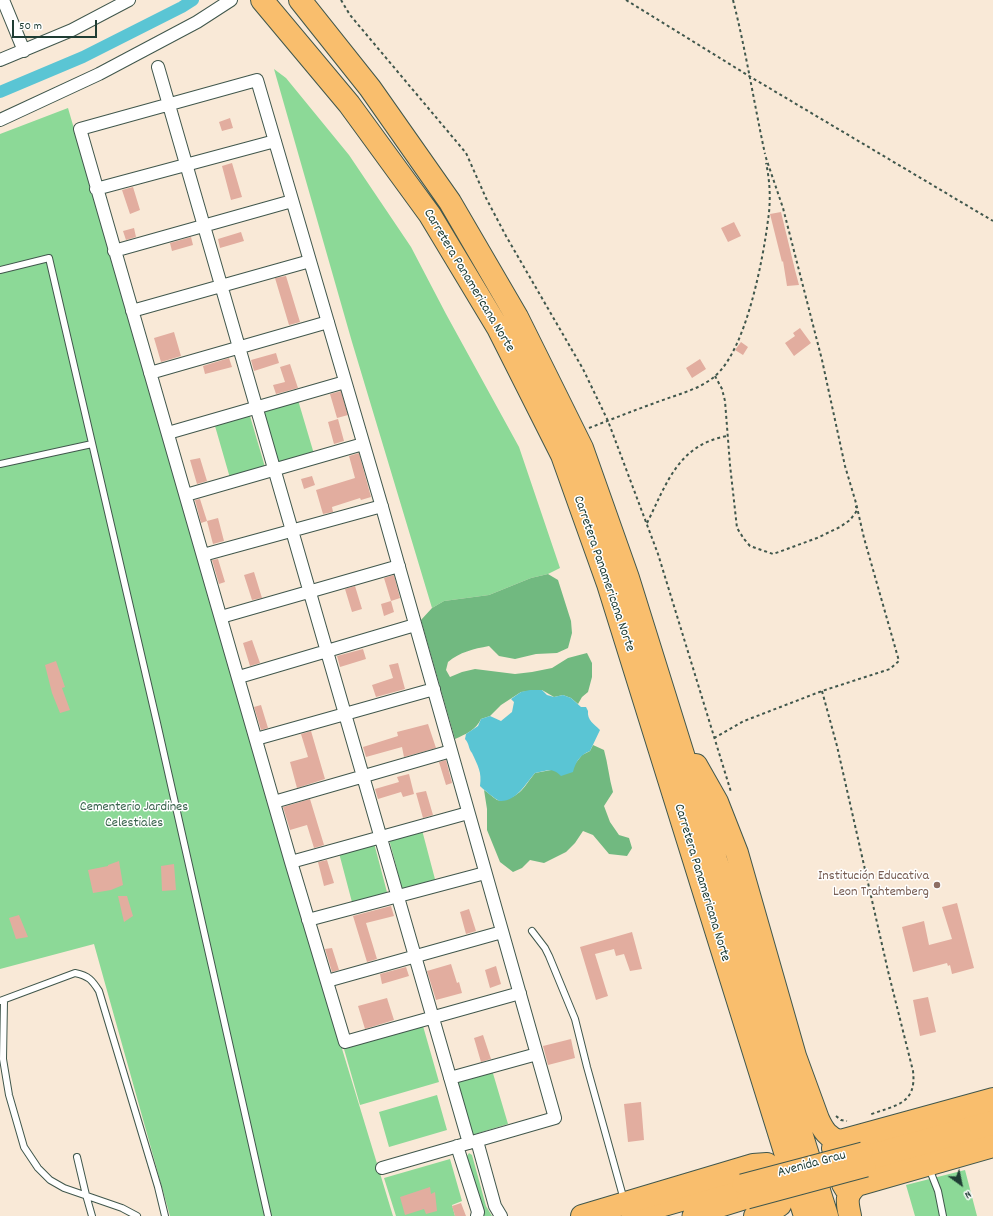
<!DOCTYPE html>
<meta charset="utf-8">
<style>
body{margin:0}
#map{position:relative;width:993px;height:1216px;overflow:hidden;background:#f9e9d7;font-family:Dekko,sans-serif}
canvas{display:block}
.north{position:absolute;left:941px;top:1164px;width:40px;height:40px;-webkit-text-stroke:3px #fff;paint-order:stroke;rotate:147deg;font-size:11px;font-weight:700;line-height:16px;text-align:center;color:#1f3d34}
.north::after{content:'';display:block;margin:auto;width:14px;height:18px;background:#1f3d34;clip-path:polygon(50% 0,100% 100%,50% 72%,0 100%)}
.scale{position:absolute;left:12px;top:20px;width:85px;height:18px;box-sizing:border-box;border:2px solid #1f3d34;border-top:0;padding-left:5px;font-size:12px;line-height:14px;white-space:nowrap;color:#1f3d34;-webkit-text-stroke:3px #fff;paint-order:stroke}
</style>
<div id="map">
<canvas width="993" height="1216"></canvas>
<div class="north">N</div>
<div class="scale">50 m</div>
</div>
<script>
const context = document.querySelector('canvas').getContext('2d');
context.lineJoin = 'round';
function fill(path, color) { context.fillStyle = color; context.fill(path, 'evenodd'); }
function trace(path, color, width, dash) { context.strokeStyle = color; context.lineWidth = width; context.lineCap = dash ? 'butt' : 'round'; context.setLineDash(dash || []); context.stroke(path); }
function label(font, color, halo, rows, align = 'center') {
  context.font = font + ' Dekko,sans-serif'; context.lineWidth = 3; context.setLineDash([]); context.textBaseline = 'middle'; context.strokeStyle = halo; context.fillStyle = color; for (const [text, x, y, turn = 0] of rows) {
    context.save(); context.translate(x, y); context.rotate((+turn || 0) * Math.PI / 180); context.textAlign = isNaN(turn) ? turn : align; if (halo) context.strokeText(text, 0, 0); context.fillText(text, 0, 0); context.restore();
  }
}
const green = new Path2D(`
 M274,69L286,78L349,155L411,247L446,314L519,447L560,568L548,574L531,578L489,595L444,601L432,608L352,342Z
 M68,108L332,1016L393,1216H170L94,944L0,969V134Z
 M298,400L314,454L279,464L263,411Z
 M250,416L265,467L230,478L215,426Z
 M422,830L436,883L403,892L389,839Z
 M374,843L388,896L353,906L339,853Z
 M423,1026L439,1082L360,1105L344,1049Z
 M492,1070L508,1124L472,1135L456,1081Z
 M437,1095L447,1130L389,1147L379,1112Z
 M469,1153L472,1155L486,1206L492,1216H483L467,1156Z
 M450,1159L462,1201L452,1205L455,1216H396L384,1178Z
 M965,1170L977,1216H915L906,1185Z`);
const forest = new Path2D(`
 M548,574L558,580L571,621L572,633L568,648L557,653L536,654L515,659L499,656L489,646C473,649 460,652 448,662L446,670L450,677L462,672L475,669L515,674L532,672L552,668L568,658L587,653L592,663V677L588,692L582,697L578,704L571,698L563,695L554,697L542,690L521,692L501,705L490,716L481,719C476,730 466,734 455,739L421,620L432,608L444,601L489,595L531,578Z
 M593,745L604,750C608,764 609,778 613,792L604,806L610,822L619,835L629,838L632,848L627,856L609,854L593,835L583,831L575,843L566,852L544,863L530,860L522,868L513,872L500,862L487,830V809L484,790C489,793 492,797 497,800C500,801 502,800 506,799C522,795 525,785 535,773L551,770H555L575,764L582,755L590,751Z`);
const water = new Path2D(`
 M530,690H542L547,695L554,697L563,695L571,698L581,707H586L588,711C587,720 594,724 600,730L590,751C580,755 576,761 573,772L561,776C552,767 547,771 535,773C526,783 516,802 500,801C496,800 483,789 480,786C482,772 478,766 472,753C468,748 470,745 465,739L466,734L478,726L481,719L490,716L501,721L512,712L514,702L511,699L521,692Z`);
const canal = new Path2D(`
 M0,92L83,57L182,7L193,0`);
const building = new Path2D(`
 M230,118L233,128L222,131L219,122Z
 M232,163L242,197L231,200L222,166Z
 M133,187L140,210L130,214L122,190Z
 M781,212L795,270L799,285L787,286L783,261L782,262L770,214Z
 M734,222L741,236L728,242L721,228Z
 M134,228L136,237L126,240L123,231Z
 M241,232L244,241L220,248L218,239Z
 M191,237L193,245L172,251L170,243Z
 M286,276L300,322L289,325L275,278Z
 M800,328L811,343L794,356L785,343L795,336L793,333Z
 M174,332L181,356L161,362L154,338Z
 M741,342L748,347L743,355L735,350Z
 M276,353L279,363L254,371L251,360Z
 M229,358L232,367L205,374L203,366Z
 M700,359L706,369L692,378L686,368Z
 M290,364L298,388L276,394L273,385L285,382L280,367Z
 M341,391L348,415L337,418L330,394Z
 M338,419L344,441L334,444L328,422Z
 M359,453L371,497L361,500L360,498L332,507L333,512L323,514L316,490L355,478L349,456Z
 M200,458L207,481L197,484L190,460Z
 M312,476L315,485L304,489L301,479Z
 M200,499L207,521L201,523L195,500Z
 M218,518L224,541L213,544L207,521Z
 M218,559L225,582L219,584L212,560Z
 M254,572L262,598L252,600L244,575Z
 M394,575L400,598L391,601L384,578Z
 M355,586L362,609L352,612L345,589Z
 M391,601L394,612L384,616L381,604Z
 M252,640L260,663L250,666L243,643Z
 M363,649L366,659L340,667L337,656Z
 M56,661L65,687L62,688L70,710L60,713L52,693L45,665Z
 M398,663L405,689L376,697L372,685L393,678L389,665Z
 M261,705L268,728L261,730L254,707Z
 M428,724L436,748L404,757L402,747L366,757L363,747L398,736L397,732Z
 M311,731L325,779L297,788L290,762L308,757L301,734Z
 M446,760L452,783L446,785L439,762Z
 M409,774L414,794L403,797L401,792L378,799L375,789L399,782L397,777Z
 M426,791L433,815L423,818L416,793Z
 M310,799L324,845L314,848L307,825L290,830L283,807Z
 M327,860L334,883L324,886L318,862Z
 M119,861L123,885L111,890L93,893L88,870L108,866V865Z
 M174,864L176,890L162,891L161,866Z
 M118,896H127L133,916L124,922Z
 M957,903L974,968L952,974L950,965L948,966L947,963L913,972L902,927L924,921L929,945L952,939L942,907Z
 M391,906L394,916L366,923L377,959L367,962L353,916Z
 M469,909L476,931L466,934L460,912Z
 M19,915L28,937L16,939L9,918Z
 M632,932L642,969L630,971L624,954L616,956L614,949L595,954L608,996L596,1000L580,947Z
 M332,948L339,970L332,972L325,949Z
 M451,964L457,983L459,982L462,993L436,1000L427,971Z
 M496,966L501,984L490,988L485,970Z
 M406,967L409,976L382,984L380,974Z
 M928,997L936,1032L920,1036L913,1000Z
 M387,998L394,1020L365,1029L358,1006Z
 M483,1035L491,1059L481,1062L474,1038Z
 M571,1039L575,1058L548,1065L543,1046Z
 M641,1102L644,1140L628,1142L624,1104Z
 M430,1187L431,1194L435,1192L437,1211L426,1214L424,1209L405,1215L400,1197Z
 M461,1203L466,1216H455L452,1206Z`);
const path = new Path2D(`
 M341,0L350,15L466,153L486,198L506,236L583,369L608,421L658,554L731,792
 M626,0L749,76L993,221
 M733,0C746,51 754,103 765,154
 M715,376L722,389L725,401L730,465L737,528L744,539L750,546L773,554L787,549L817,538L840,527L850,520L856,512V506
 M589,428C615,418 640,408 666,399C682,393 702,388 715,376C746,350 763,260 768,220C771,201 770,181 766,163
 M647,523C667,483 678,445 727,436
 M822,691L837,746L888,971L913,1071C917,1105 895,1105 869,1115
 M714,738L744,721L822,691L890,669L899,661L864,538L856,503L845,466L822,360L783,208L765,155
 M836,1116L841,1120L847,1121`);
const service = new Path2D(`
 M0,270L49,258L157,723L268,1216
 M0,464L92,444
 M532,931L545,948L549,956L575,1019L587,1067L624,1200
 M0,1001L75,973C89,976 92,980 99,991L158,1187L165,1216
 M4,1001L3,1059L9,1095L24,1147L38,1168L50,1180L64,1188L122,1208L137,1216
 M77,1157L86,1195L92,1216
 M929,1168L938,1191L943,1216`);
const minor = new Path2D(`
 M3,0L24,51
 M0,60L72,30L129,0
 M158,67L469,1143
 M0,120L99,74L197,22L231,0
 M96,189L275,141
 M114,251L292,201
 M132,311L310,261
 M150,373L328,322
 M168,433L345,382
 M186,495L363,444
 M203,555L382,506
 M221,617L399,566
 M239,677L415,625
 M256,739L434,689
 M274,802L451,751
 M291,862L468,813
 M308,920L485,873
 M327,981L502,932
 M450,1078L537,1054
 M477,1141L495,1206L501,1216
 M457,1146L478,1212L477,1216
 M382,1168L555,1118C497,915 440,711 382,507C341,364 299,222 257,80L80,129L291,862L345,1042L520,993`);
const primary = new Path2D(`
 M863,1152L993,1115
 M866,1167L993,1130
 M631,1216L742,1184
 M692,1216L747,1199`);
const motorway = new Path2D(`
 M262,0L349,104L430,215L498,328L562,455L608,584L805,1216
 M300,0L370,88L450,202L517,317L582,448L628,578L827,1216
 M696,765L717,802L737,853L795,1056L818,1119C823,1130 828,1138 840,1141
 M850,1190L846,1189L843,1184L833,1148L835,1144L840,1141L993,1099
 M582,1216L753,1165L767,1164L771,1168L782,1200L780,1205L769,1212L755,1216
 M850,1216C847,1202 845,1195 857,1185L993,1146`);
const primaryBridge = new Path2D(`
 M742,1184L863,1152
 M747,1199L866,1167`);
const markers = [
 [937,885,4,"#8d6e63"]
];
const streetNames = [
 ["Carretera Panamericana Norte",468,281,59],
 ["Carretera Panamericana Norte",603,574,71],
 ["Carretera Panamericana Norte",701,883,73],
 ["Avenida Grau",812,1165,-15]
];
const parkNames = [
 ["Cementerio Jardines",134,808],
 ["Celestiales",134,824]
];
const educationNames = [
 ["Institución Educativa",929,877],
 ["Leon Trahtemberg",929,893]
];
fill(green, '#8cd997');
fill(forest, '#71b980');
fill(water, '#5ac5d4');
trace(canal, '#5ac5d4', 12);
fill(building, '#e2ad9f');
trace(service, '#40574c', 8);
trace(minor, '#40574c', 14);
trace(primary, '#40574c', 21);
trace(motorway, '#40574c', 24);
trace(path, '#40574c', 2, [3, 3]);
trace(service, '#fff', 6);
trace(minor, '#fff', 12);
trace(primary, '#f9be6d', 19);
trace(motorway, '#f9be6d', 22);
trace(primaryBridge, '#40574c', 21, []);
trace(primaryBridge, '#f9be6d', 19);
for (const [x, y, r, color] of markers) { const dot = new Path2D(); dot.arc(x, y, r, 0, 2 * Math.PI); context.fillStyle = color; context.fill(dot); trace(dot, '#fff', 1.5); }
label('14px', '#1f3d34', '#fff', streetNames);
label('14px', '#3a644d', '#fff', parkNames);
label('14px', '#785e54', '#fff', educationNames, 'right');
</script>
